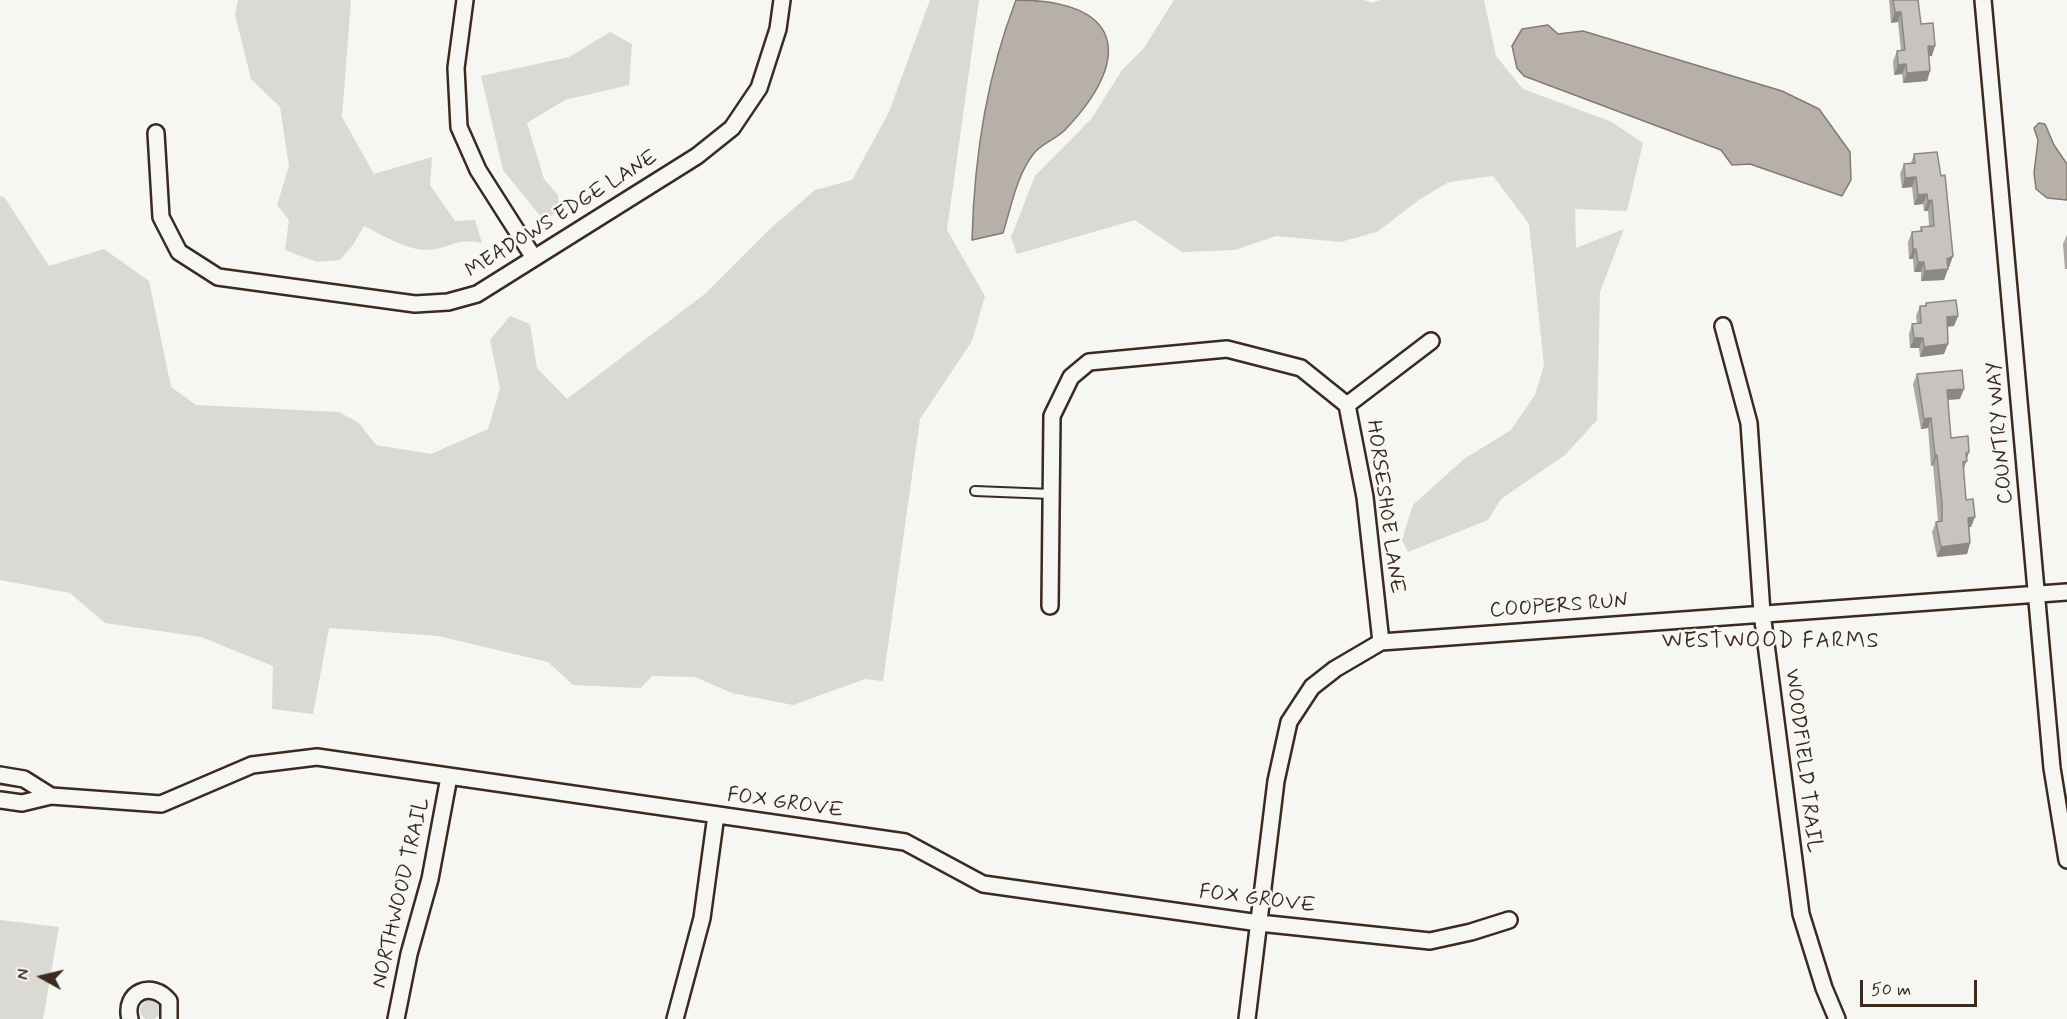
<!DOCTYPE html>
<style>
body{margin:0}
#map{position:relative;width:2067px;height:1019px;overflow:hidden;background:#f6f6f2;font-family:Mynerve,sans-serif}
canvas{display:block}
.north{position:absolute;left:12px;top:947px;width:60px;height:60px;-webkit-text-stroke:4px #f6f6f2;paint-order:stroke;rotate:278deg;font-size:16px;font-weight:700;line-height:24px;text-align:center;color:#3b2a1e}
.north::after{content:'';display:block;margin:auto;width:21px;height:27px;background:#3b2a1e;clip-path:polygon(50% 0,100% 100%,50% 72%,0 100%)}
.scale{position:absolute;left:1860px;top:980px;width:117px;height:27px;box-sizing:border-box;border:3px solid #3b2a1e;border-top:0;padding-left:8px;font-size:18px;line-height:21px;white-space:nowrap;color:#3b2a1e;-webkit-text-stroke:4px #f6f6f2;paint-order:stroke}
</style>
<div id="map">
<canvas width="2067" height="1019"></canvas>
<div class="north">N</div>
<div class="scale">50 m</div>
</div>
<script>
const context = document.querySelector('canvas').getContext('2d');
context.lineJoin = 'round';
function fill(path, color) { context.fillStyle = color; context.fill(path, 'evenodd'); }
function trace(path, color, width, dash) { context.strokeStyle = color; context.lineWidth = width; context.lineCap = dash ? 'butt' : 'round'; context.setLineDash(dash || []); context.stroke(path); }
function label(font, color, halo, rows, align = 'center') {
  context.font = font + ' Mynerve,sans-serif'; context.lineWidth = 5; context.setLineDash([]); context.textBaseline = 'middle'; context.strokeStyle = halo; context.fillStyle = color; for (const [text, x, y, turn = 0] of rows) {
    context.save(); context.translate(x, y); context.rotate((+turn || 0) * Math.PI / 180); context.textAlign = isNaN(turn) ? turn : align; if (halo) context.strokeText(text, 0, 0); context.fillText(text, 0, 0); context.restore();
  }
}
const green = new Path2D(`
 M238,0H351L342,117L374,174L432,157L430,185L455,221L475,220L482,243C458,239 457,244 436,249C411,254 385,236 364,226L353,245L340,260L317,262L285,250L289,220L277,205L289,166L280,107L251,79L235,14Z
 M930,0H979L947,230L985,296L972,341L920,419L883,681L865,679L793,705L732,693L695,677L652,676L641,688L573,685L548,662L438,636L329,628L313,714L272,709L273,666L201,637L105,623L70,593L0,580V196L5,198L49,266L104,249L149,281L171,387L196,405L339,412L359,423L376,445L431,454L488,429L500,388L490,340L510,316L530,324L537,368L567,399L706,293L771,228L815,190L852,180L889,112Z
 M1174,0H1364L1372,3L1380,0H1484L1496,56L1523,89L1612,122L1643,143L1627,211L1575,209L1576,248L1624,229L1600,292L1597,420L1565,455L1501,499L1488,520L1408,552L1402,540L1413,505L1464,459L1511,430L1535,395L1544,365L1529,224L1493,176L1449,182L1420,199L1377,232L1340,242L1276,236L1235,250L1182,252L1135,220L1017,254L1011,237L1035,176L1092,118L1122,70L1144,48Z
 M610,32L632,44L629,85L565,100L527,123L544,179L558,195L559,209L545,222L503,170L481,76L569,57Z
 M0,920L59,927L43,1019H0Z
 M140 1010a10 10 0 1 1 20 0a10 10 0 1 1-20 0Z`);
const water = new Path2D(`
 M1016,0C1123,0 1134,58 1065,130C1056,139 1043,143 1035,152C1017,173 1011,208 1003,233L972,240C974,160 987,75 1016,0Z
 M1548,25L1558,34L1583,31L1782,91L1819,109L1850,152L1851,180L1842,196L1750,164L1732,165L1721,150L1524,76L1517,68L1512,46L1522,29Z
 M2039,123L2045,124L2054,145L2067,164V200L2047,198L2036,189L2034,173L2038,140L2034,128Z`);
const lane = new Path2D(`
 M975,491L1051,494`);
const street = new Path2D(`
 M465,0L456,68L459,127L478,170L534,258
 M1983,0L2052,768L2067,860
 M156,133L161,217L179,252L218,277L415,304L448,302L477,294L697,156L732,128L759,88L778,29L782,0
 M1723,326L1749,423L1762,613L1801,914L1824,988L1837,1019
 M1347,405L1431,341
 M1050,606L1052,416L1071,377L1089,362L1227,349L1301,368L1347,405L1365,497L1381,642
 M0,775L24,779L51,796
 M0,800L22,803L51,796L161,804L252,765L317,757L905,842L983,884L1259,923L1430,941L1471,932L1509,920
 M130,1019C123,992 152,980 169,1001V1019
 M396,1019L409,954L430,879L449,777
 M675,1019L702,918L716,815
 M1247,1019L1276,781L1289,722L1312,687L1335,669L1381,642L2067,592`);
const wall = new Path2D(`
 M1889,0H1918L1921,24L1932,56H1929L1930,71L1927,81L1903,83L1902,74L1894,75L1893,61L1897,51L1901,50L1898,22L1891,23Z
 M1914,154L1953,256L1949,267H1948L1944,280L1921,281V272H1914L1913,259H1909L1908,242L1912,232L1920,231L1921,227L1929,226L1928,211H1924L1923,204L1914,205L1912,187L1902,188L1900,174L1904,164L1911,163Z
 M2067,214V269H2065L2063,244L2067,235Z
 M1926,303L1958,316L1954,326L1947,327L1944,354L1920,357L1919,348H1910L1909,334L1912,324L1917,323L1916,316L1920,306H1925Z
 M1917,374L1960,399L1948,400L1951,438L1967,459L1963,471L1966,500L1971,527H1969L1970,543L1967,554L1937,557L1932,532L1936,522L1938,521L1933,465L1931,466L1928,428L1921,429L1913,384Z`);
const shadedWall = new Path2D(`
 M1895,12H1901L1898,22L1891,23Z
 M1928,46H1935L1932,56L1924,57Z
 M1906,64L1902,74L1894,75L1898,65Z
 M1930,71L1927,81L1903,83L1907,73Z
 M1916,177L1912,187L1902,188L1905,178Z
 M1927,194L1923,204L1914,205L1918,195Z
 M1932,200L1928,211H1924L1928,201Z
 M1913,249H1916L1913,259H1909Z
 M1953,256L1949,267L1943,270L1947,259Z
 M1918,262H1924L1921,272H1914Z
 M1948,269L1944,280L1921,281L1925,271Z
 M1958,316L1954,326L1943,327L1947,317Z
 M1914,338H1923L1919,348H1910Z
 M1948,344L1944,354L1920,357L1924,347Z
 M1964,389L1960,399L1943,400L1947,390Z
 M1931,418L1928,428L1921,429L1924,419Z
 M1969,452L1963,471L1959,472L1966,453Z
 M1935,455H1937L1933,465L1931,466Z
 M1975,517L1971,527L1964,528L1968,518Z
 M1970,543L1967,554L1937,557L1941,547Z`);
const building = new Path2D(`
 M1893,0H1918L1921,24L1933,23L1935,46H1928L1930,71L1907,73L1906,64L1898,65L1897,51L1905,50L1901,12H1895Z
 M1937,152L1941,176L1945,175L1953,256L1947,259L1948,269L1925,271L1924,262H1918L1916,249H1913L1912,232L1922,231L1921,227L1934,226L1932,200L1928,201L1927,194L1918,195L1916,177L1905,178L1904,164L1915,163L1914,154Z
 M1956,300L1958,316L1947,317L1948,344L1924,347L1923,338H1914L1912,324L1921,323L1920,306H1926V303Z
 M1962,370L1964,389L1947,390L1951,438L1968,436L1969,452L1966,453L1967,461L1963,462L1966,500L1973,499L1975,517L1968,518L1970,543L1941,547L1936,522L1942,521V503L1937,455H1935L1931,418L1924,419L1917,374Z`);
const streetNames = [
 ["MEADOWS EDGE LANE",562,215,-32],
 ["COUNTRY WAY",2001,433,-95],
 ["HORSESHOE LANE",1384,507,82],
 ["COOPERS RUN",1559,607,-4],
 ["WOODFIELD TRAIL",1802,761,83],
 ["FOX GROVE",785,804,8],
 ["NORTHWOOD TRAIL",402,893,-77],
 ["FOX GROVE",1257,900,7]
];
const neighbourhoodNames = [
 ["WESTWOOD FARMS",1771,642]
];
fill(green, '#dad9d3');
fill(water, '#b6b0a9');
trace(water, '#857a71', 1.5);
trace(lane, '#3b2a1e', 12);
trace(street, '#3b2a1e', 20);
trace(lane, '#f6f6f2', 8);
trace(street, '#f6f6f2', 15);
fill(wall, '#aca8a3');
fill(shadedWall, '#8c8885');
fill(building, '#c8c3be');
trace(building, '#8c8885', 1.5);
label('21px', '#3b2a1e', '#f6f6f2', streetNames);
context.letterSpacing = '1.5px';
label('22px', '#3b2a1e', '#f6f6f2', neighbourhoodNames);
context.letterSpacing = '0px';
</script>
